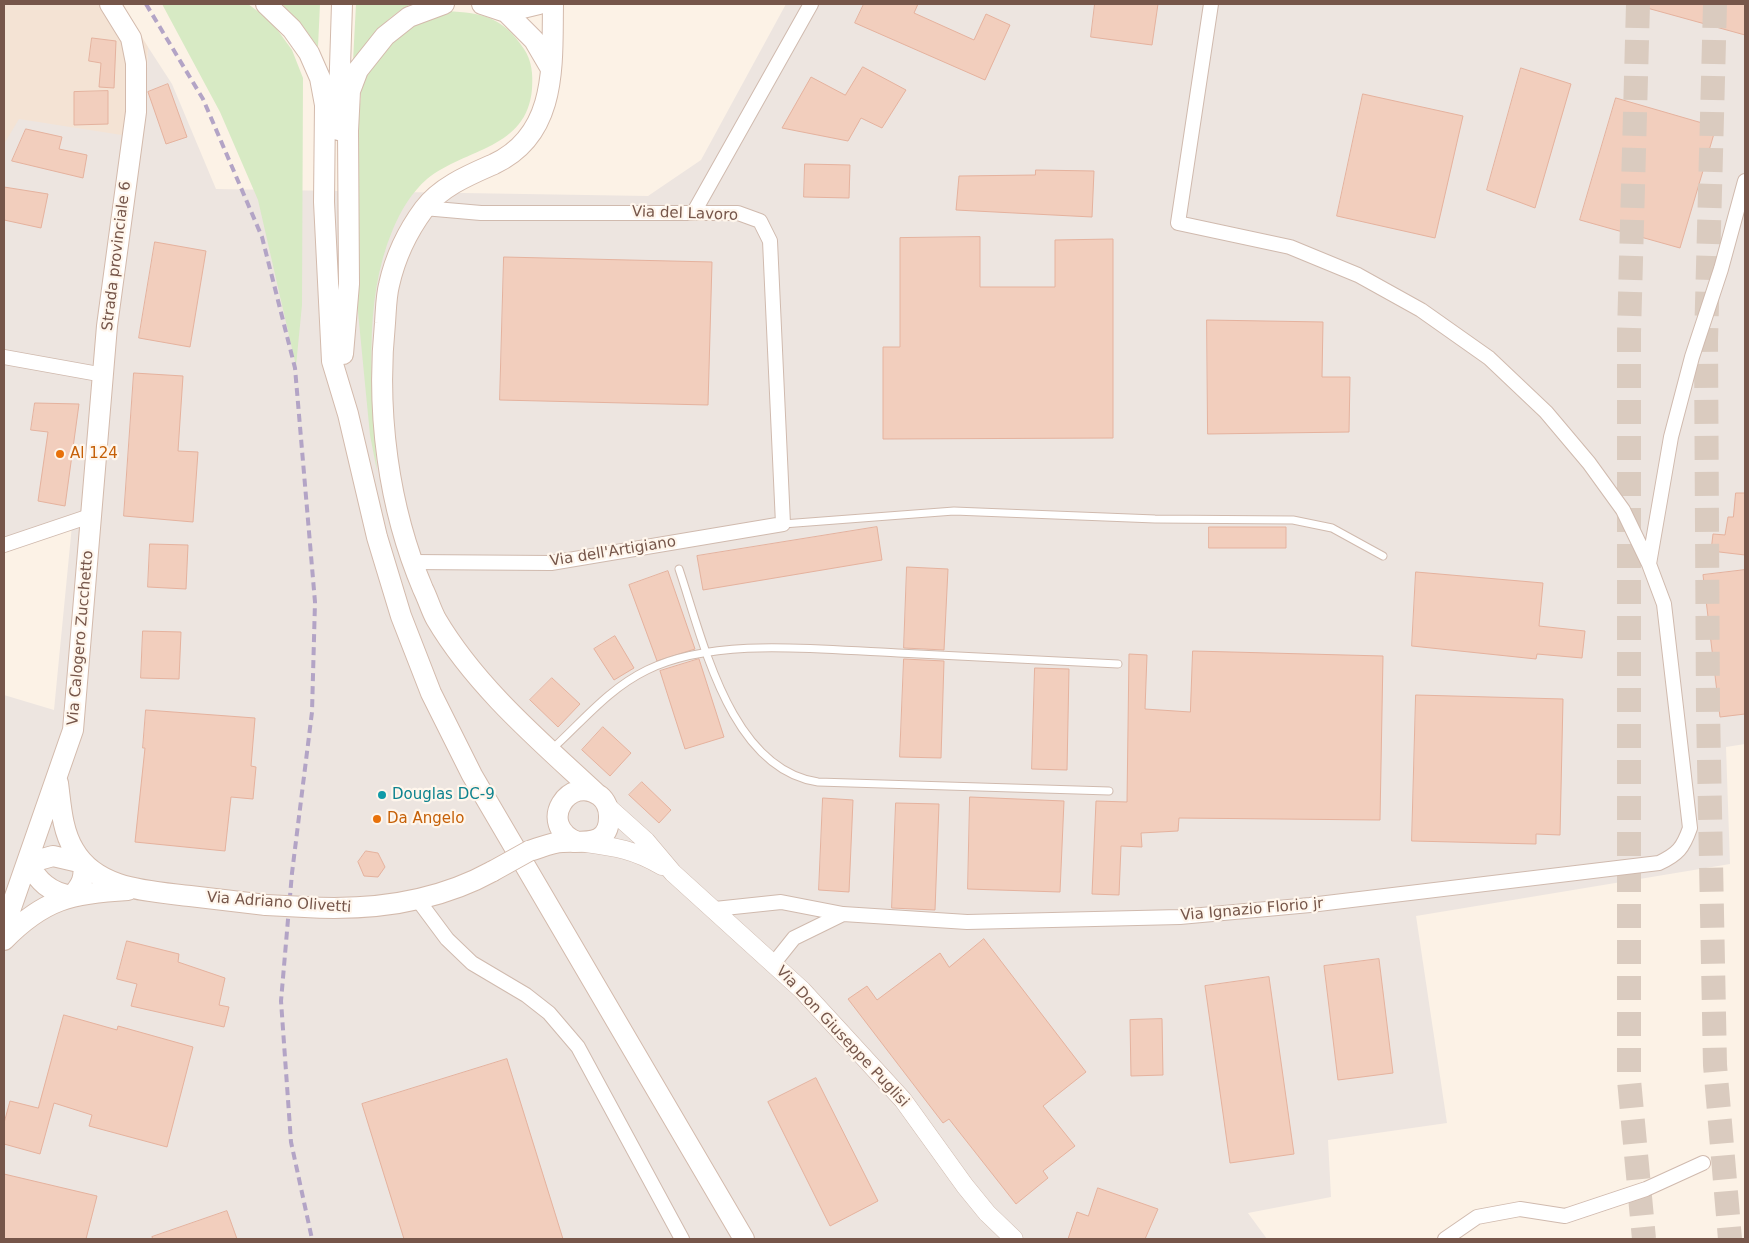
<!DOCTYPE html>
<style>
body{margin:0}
#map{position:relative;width:1749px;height:1243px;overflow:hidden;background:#fcf2e6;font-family:"DejaVu Sans",sans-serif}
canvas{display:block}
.frame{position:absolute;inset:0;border:5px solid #76564a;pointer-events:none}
</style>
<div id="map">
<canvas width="1749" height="1243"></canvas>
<div class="frame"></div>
</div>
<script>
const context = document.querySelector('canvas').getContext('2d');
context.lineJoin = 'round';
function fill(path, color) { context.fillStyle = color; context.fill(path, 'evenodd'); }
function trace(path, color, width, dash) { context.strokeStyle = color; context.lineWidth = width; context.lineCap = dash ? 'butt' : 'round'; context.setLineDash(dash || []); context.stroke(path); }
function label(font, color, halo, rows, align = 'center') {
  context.font = font + ' "DejaVu Sans",sans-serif'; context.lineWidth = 4.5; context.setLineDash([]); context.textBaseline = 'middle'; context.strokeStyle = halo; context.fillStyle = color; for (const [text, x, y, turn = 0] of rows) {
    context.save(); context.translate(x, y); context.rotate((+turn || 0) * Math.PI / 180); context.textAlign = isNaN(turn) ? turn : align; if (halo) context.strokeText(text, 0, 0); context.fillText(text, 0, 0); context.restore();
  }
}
const residential = new Path2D(`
 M4,4H122L148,47L146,94L141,138L4,144Z`);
const industrial = new Path2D(`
 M786,4H1745V744L1726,747L1730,864L1416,916L1447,1123L1328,1140L1331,1197L1248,1213L1267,1239H4V695L54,710L73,515L4,541V144L19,119L141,138L146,94L148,47L172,84L216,189L648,196L701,160Z`);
const green = new Path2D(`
 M162,4H248L271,21L292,50L303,78L302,305L296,366L258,200L220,112Z
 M282,4H320L318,47L302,25Z
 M356,4H411C387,16 369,39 353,61Z
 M447,11C483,13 503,17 524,49C532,61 533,74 532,89C527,149 466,148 427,179C412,192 401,210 393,229C361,304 373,392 377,471L370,435L354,271L352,196L362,82L378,54L419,20Z`);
const building = new Path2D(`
 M864,4H918L914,13L974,40L986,14L1010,25L985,80L855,23Z
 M1095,4H1158L1152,45L1091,37Z
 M1648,4H1745V35L1647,8Z
 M92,38L116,41L114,88L99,87L101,63L89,61Z
 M863,67L906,90L882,128L861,118L848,141L782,128L811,77L845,95Z
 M1521,68L1571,84L1535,208L1487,190Z
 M168,84L187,137L166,144L148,92Z
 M108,91V124L74,125V92Z
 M1363,94L1463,116L1435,238L1337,216Z
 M1616,98L1716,127L1680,248L1580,220Z
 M26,129L62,137L59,149L87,155L83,178L12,161Z
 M805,164L850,165L849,198L804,197Z
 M1036,170L1094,171L1092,217L956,210L959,176L1035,175Z
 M4,187L48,194L41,228L4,220Z
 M980,237V287H1055V240L1113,239V438L883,439V347H900V238Z
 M155,242L206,251L190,347L139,338Z
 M504,257L712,262L708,405L500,400Z
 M1207,320L1323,322L1322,377H1350L1349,432L1208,434Z
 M134,373L183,376L178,451L198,452L193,522L124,516Z
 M35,403L79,404L65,506L38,501L48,432L31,430Z
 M1736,493H1745V555L1711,551L1713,534L1725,535L1728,517H1733Z
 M877,527L882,560L703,590L697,556Z
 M1209,527H1286V548H1209Z
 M150,544L188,545L186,589L148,587Z
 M907,567L948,569L944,650L904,648Z
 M1745,570V714L1720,717L1703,575Z
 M668,571L695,649L657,661L629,585Z
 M1416,572L1543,583L1539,626L1585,631L1582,658L1537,654L1536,659L1412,646Z
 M143,631L181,632L179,679L141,678Z
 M615,636L634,668L614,680L594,649Z
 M1193,651L1383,656L1380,820L1179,818L1178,831L1141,833L1142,847L1121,846L1119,895L1092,894L1096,801L1127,802L1129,654L1147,655L1145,709L1190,712Z
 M699,659L724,737L685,749L660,671Z
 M904,659L944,661L941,758L900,757Z
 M1035,668L1069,669L1067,770L1032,769Z
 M552,678L580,704L558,727L530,700Z
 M1416,695L1563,699L1560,835L1536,834V844L1412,841Z
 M146,710L255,718L251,766L256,767L253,799L231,797L225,851L135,842L145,748H143Z
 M603,727L631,753L610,776L582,750Z
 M642,782L671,810L659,823L629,795Z
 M970,797L1064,801L1060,892L968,889Z
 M823,798L853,800L849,892L819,890Z
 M896,803L939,804L935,910L892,908Z
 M366,851L378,853L385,867L378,877L364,876L358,862Z
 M984,939L1086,1072L1043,1106L1075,1146L1043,1171L1048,1178L1016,1204L949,1119L943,1123L848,999L867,986L877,1000L940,953L949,967Z
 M127,941L179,954L178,962L225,978L219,1005L229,1007L224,1027L131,1006L137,984L117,979Z
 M1379,959L1393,1073L1338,1080L1324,966Z
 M1269,977L1294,1154L1230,1163L1205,986Z
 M64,1015L117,1030L118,1026L193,1047L167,1147L89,1126L92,1115L54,1103L40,1154L4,1144V1123L10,1101L38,1108Z
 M1162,1019L1163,1075L1131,1076L1130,1020Z
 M507,1059L563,1239H404L362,1104Z
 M816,1078L878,1201L830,1226L768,1102Z
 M4,1174L97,1196L86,1239H4Z
 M1098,1188L1158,1209L1145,1239H1068L1077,1212L1088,1216Z
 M227,1211L237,1239H153L152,1237Z`);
const trunkTunnel = new Path2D(`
 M1638,4L1629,333V1080L1644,1239
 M1715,4L1706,341L1708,710L1715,1065L1730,1239`);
const service = new Path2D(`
 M783,524L954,511L1155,519L1293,520L1332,528L1383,556
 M679,569C703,640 730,769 818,782L1109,791
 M551,750C582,722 608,689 647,670C716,636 822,650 898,653C971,657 1044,660 1118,664`);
const minor = new Path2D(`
 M694,212L811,4
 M4,357L104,375
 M4,545L93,515
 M412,562L551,563L783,524L770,241L760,221L738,213H481L424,208
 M1649,564L1671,437L1692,357L1721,269L1745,181
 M418,900L447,939L472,963L526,995L549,1013L578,1047L682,1239
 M715,909L781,902L843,914L967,922L1180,917L1310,905L1659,863C1678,854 1683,848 1690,828L1664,604L1649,564L1623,510L1589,463L1546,412L1489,358L1421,310L1358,275L1290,247L1178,223L1211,4
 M774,963L794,938L843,914
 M1445,1239L1477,1217L1520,1209L1565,1216L1646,1189L1703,1163`);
const tertiary = new Path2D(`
 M607,806L646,841L673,873L802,990L903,1100L965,1186L987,1213L1014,1239
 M586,843C616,847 635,850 662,866`);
const secondary = new Path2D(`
 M266,4L292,29L309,53L320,78L325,105L324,202L332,361L348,414L377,537L401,616L431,693L472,775L744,1239
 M482,4L506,12L534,40L551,69
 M553,4C552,64 558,134 494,164C469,175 440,187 424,209C407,232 395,258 389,285C386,297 386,310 385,323C376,411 388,507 423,589C428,599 431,610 436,619C476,687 540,741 597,794
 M506,12L539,4
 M338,130L342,4
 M343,354L349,284L348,131L350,91L358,70L385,36L409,17L444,4
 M58,783C61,806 62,830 74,850C97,890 149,891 190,896C215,899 241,902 266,905
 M529,851C540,848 552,842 563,842C583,841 610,847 609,816C609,809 606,801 600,796C570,773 535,824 577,842
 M53,856L83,863C85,878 82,884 72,896C50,893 38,881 28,863Z
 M305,907C371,911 435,903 493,871
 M4,928L73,730L107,326L136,112V63L131,38L110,4
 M4,940C44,899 72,893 128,890`);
const rail = new Path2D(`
 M146,4L203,99L262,237L295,368L315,602L312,712L292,873L281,1001L291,1142L312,1239`);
const secondaryBridge = new Path2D(`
 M493,871L529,851
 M266,905L305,907`);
const markers = [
 [60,454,5,"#e8710a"],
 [382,795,5,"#0f9aa8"],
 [377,819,5,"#e8710a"]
];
const streetNames = [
 ["Via del Lavoro",685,214,2],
 ["Strada provinciale 6",117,256,-83],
 ["Via dell'Artigiano",613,552,-9],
 ["Via Calogero Zucchetto",81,638,-85],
 ["Via Adriano Olivetti",279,903,4],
 ["Via Ignazio Florio jr",1252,910,-5],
 ["Via Don Giuseppe Puglisi",842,1037,47]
];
const foodNames = [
 ["Al 124",70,454],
 ["Da Angelo",387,819]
];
const cultureNames = [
 ["Douglas DC-9",392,795]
];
fill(residential, '#f4e3d4');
fill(industrial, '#ede5e0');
fill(green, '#d7eac4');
fill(building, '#f2cebd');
trace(building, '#e5b29e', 1);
trace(trunkTunnel, '#dacbbf', 24, [24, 12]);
trace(service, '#d0baae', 9);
trace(minor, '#d0baae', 16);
trace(tertiary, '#d0baae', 19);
trace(secondary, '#d3baac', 22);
trace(service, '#fff', 7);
trace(minor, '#fff', 14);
trace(tertiary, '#fff', 18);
trace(secondary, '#fff', 20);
trace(rail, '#b3a4c6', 4, [8, 5]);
trace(secondaryBridge, '#d3baac', 22, []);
trace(secondaryBridge, '#fff', 20);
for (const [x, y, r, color] of markers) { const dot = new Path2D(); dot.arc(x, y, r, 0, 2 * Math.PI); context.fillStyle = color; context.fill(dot); trace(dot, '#fff6ec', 2); }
label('15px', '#76564a', '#fff6ec', streetNames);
label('15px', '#c56008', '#fff6ec', foodNames, 'left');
label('15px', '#0d838f', '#fff6ec', cultureNames, 'left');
</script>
